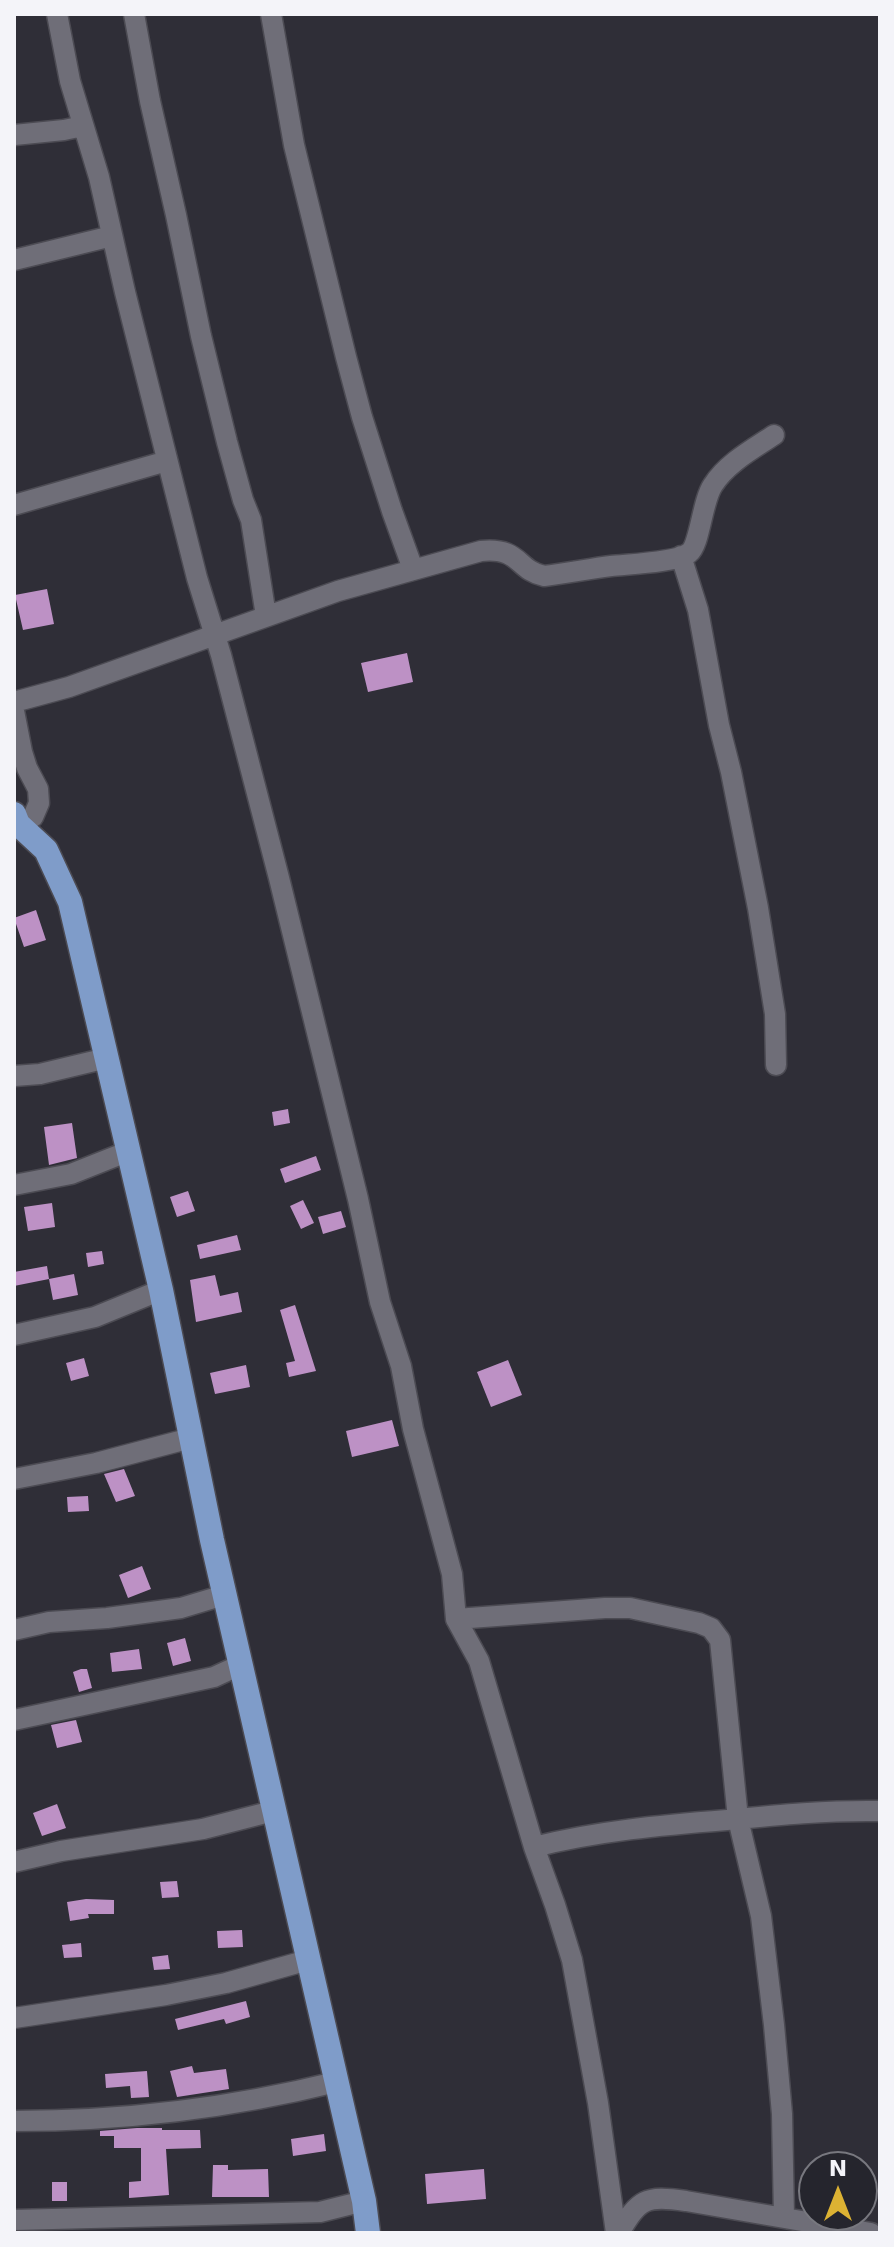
<!DOCTYPE html>
<style>
body{margin:0}
#map{position:relative;width:894px;height:2247px;overflow:hidden;background:#2f2e37;font-family:"DejaVu Sans",sans-serif}
canvas{display:block}
.frame{position:absolute;inset:0;border:16px solid #f4f4f9;pointer-events:none}
.north{position:absolute;left:798px;top:2151px;width:80px;height:80px;box-sizing:border-box;background:#25252d;border:2px solid #78787f;border-radius:50%;rotate:0deg;font-size:22px;font-weight:700;line-height:32px;text-align:center;color:#f4f4f9}
.north::after{content:'';display:block;margin:auto;width:28px;height:36px;background:#dcb233;clip-path:polygon(50% 0,100% 100%,50% 72%,0 100%)}
</style>
<div id="map">
<canvas width="894" height="2247"></canvas>
<div class="frame"></div>
<div class="north">N</div>
</div>
<script>
const context = document.querySelector('canvas').getContext('2d');
context.lineJoin = 'round';
function fill(path, color) { context.fillStyle = color; context.fill(path, 'evenodd'); }
function trace(path, color, width, dash) { context.strokeStyle = color; context.lineWidth = width; context.lineCap = dash ? 'butt' : 'round'; context.setLineDash(dash || []); context.stroke(path); }
const building = new Path2D(`
 M47,589L54,624L23,630L15,595Z
 M407,653L413,682L368,692L361,663Z
 M36,910L46,940L24,947L14,918Z
 M288,1109L290,1123L274,1126L272,1112Z
 M72,1123L77,1158L49,1165L44,1127Z
 M316,1156L321,1170L285,1183L280,1169Z
 M188,1191L195,1211L177,1217L170,1197Z
 M303,1200L314,1223L301,1229L290,1206Z
 M52,1203L55,1227L28,1231L24,1207Z
 M341,1211L346,1227L323,1234L318,1217Z
 M237,1235L241,1250L200,1259L197,1245Z
 M102,1251L104,1264L88,1267L86,1253Z
 M47,1266L49,1279L14,1286V1272Z
 M74,1274L78,1295L53,1300L49,1279Z
 M215,1275L220,1296L238,1292L242,1312L196,1322L190,1280Z
 M295,1305L316,1371L289,1377L286,1363L295,1361L280,1310Z
 M84,1358L89,1376L71,1381L66,1363Z
 M508,1360L522,1395L491,1407L477,1372Z
 M246,1365L250,1387L215,1394L210,1373Z
 M392,1420L399,1446L352,1457L346,1431Z
 M124,1469L135,1496L116,1502L104,1474Z
 M88,1496L89,1511L68,1512L67,1497Z
 M142,1566L151,1589L128,1598L119,1575Z
 M185,1638L191,1661L173,1666L167,1643Z
 M139,1649L142,1669L112,1672L110,1653Z
 M81,1669H87L92,1688L79,1692L73,1672Z
 M76,1720L82,1742L57,1748L51,1725Z
 M57,1804L66,1828L42,1836L33,1813Z
 M177,1881L179,1897L162,1898L160,1882Z
 M86,1899L114,1900V1914H88L89,1918L70,1921L67,1902Z
 M242,1930L243,1947L218,1948L217,1931Z
 M81,1943L82,1957L64,1958L62,1945Z
 M168,1955L170,1969L154,1970L152,1957Z
 M246,2001L250,2017L226,2024L224,2019L178,2030L175,2019Z
 M192,2066L194,2073L226,2069L229,2089L177,2097L170,2071Z
 M147,2071L149,2097L131,2098L130,2086L106,2088L105,2074Z
 M137,2128H162V2130H200L201,2148L166,2149L169,2195L129,2198V2182L141,2181V2148H114V2136H100V2131Z
 M324,2134L326,2151L293,2156L291,2139Z
 M213,2165H228V2170L268,2169L269,2197H212Z
 M484,2169L486,2199L427,2204L425,2174Z
 M52,2182H67V2201H52Z`);
const minor = new Path2D(`
 M57,14L70,81L99,177L125,292L197,578L221,655L279,878L358,1199L380,1302L401,1366L413,1429L452,1574L456,1619L479,1661L534,1847L555,1905L572,1960L598,2103L616,2233
 M134,14L150,101L176,215L201,336L227,442L243,500L251,520L266,616
 M271,14L294,145L346,357L362,417L392,511L413,569
 M14,135L64,130L83,126
 M14,260L112,236
 M14,505L167,461
 M681,556L698,610L719,725L731,772L758,908L775,1014L776,1065
 M14,702L69,687L338,591L481,551C521,547 516,570 544,576C567,573 589,569 611,566C628,564 675,563 689,553C700,545 702,501 713,485C727,463 753,449 774,435
 M14,711L22,752L27,768L38,789L39,803L33,817L18,824
 M14,1076L40,1074L107,1058
 M14,1185L71,1174L129,1151
 M14,1335L95,1317L161,1290
 M14,1479L96,1463L191,1438
 M456,1619L605,1608H630L699,1623L711,1628L720,1640L738,1819L761,1916L774,2025L782,2114L784,2217
 M14,1630L49,1622L107,1618L181,1608L224,1595
 M14,1720L214,1677L240,1665
 M534,1847C597,1831 663,1825 727,1820C778,1815 829,1810 880,1811
 M14,1862L61,1851L203,1829L273,1811
 M14,2018L166,1995L226,1983L308,1960
 M14,2121C122,2121 231,2108 336,2082
 M14,2220L320,2212L364,2201
 M619,2233C639,2199 645,2195 686,2201L871,2233`);
const major = new Path2D(`
 M14,814L18,824L46,850L70,902L161,1290L212,1540L364,2201L368,2233`);
fill(building, '#bd91c5');
trace(minor, '#4c4b53', 23);
trace(major, '#4c4b53', 27);
trace(minor, '#6f6e78', 20);
trace(major, '#7f9cc9', 24);
</script>
